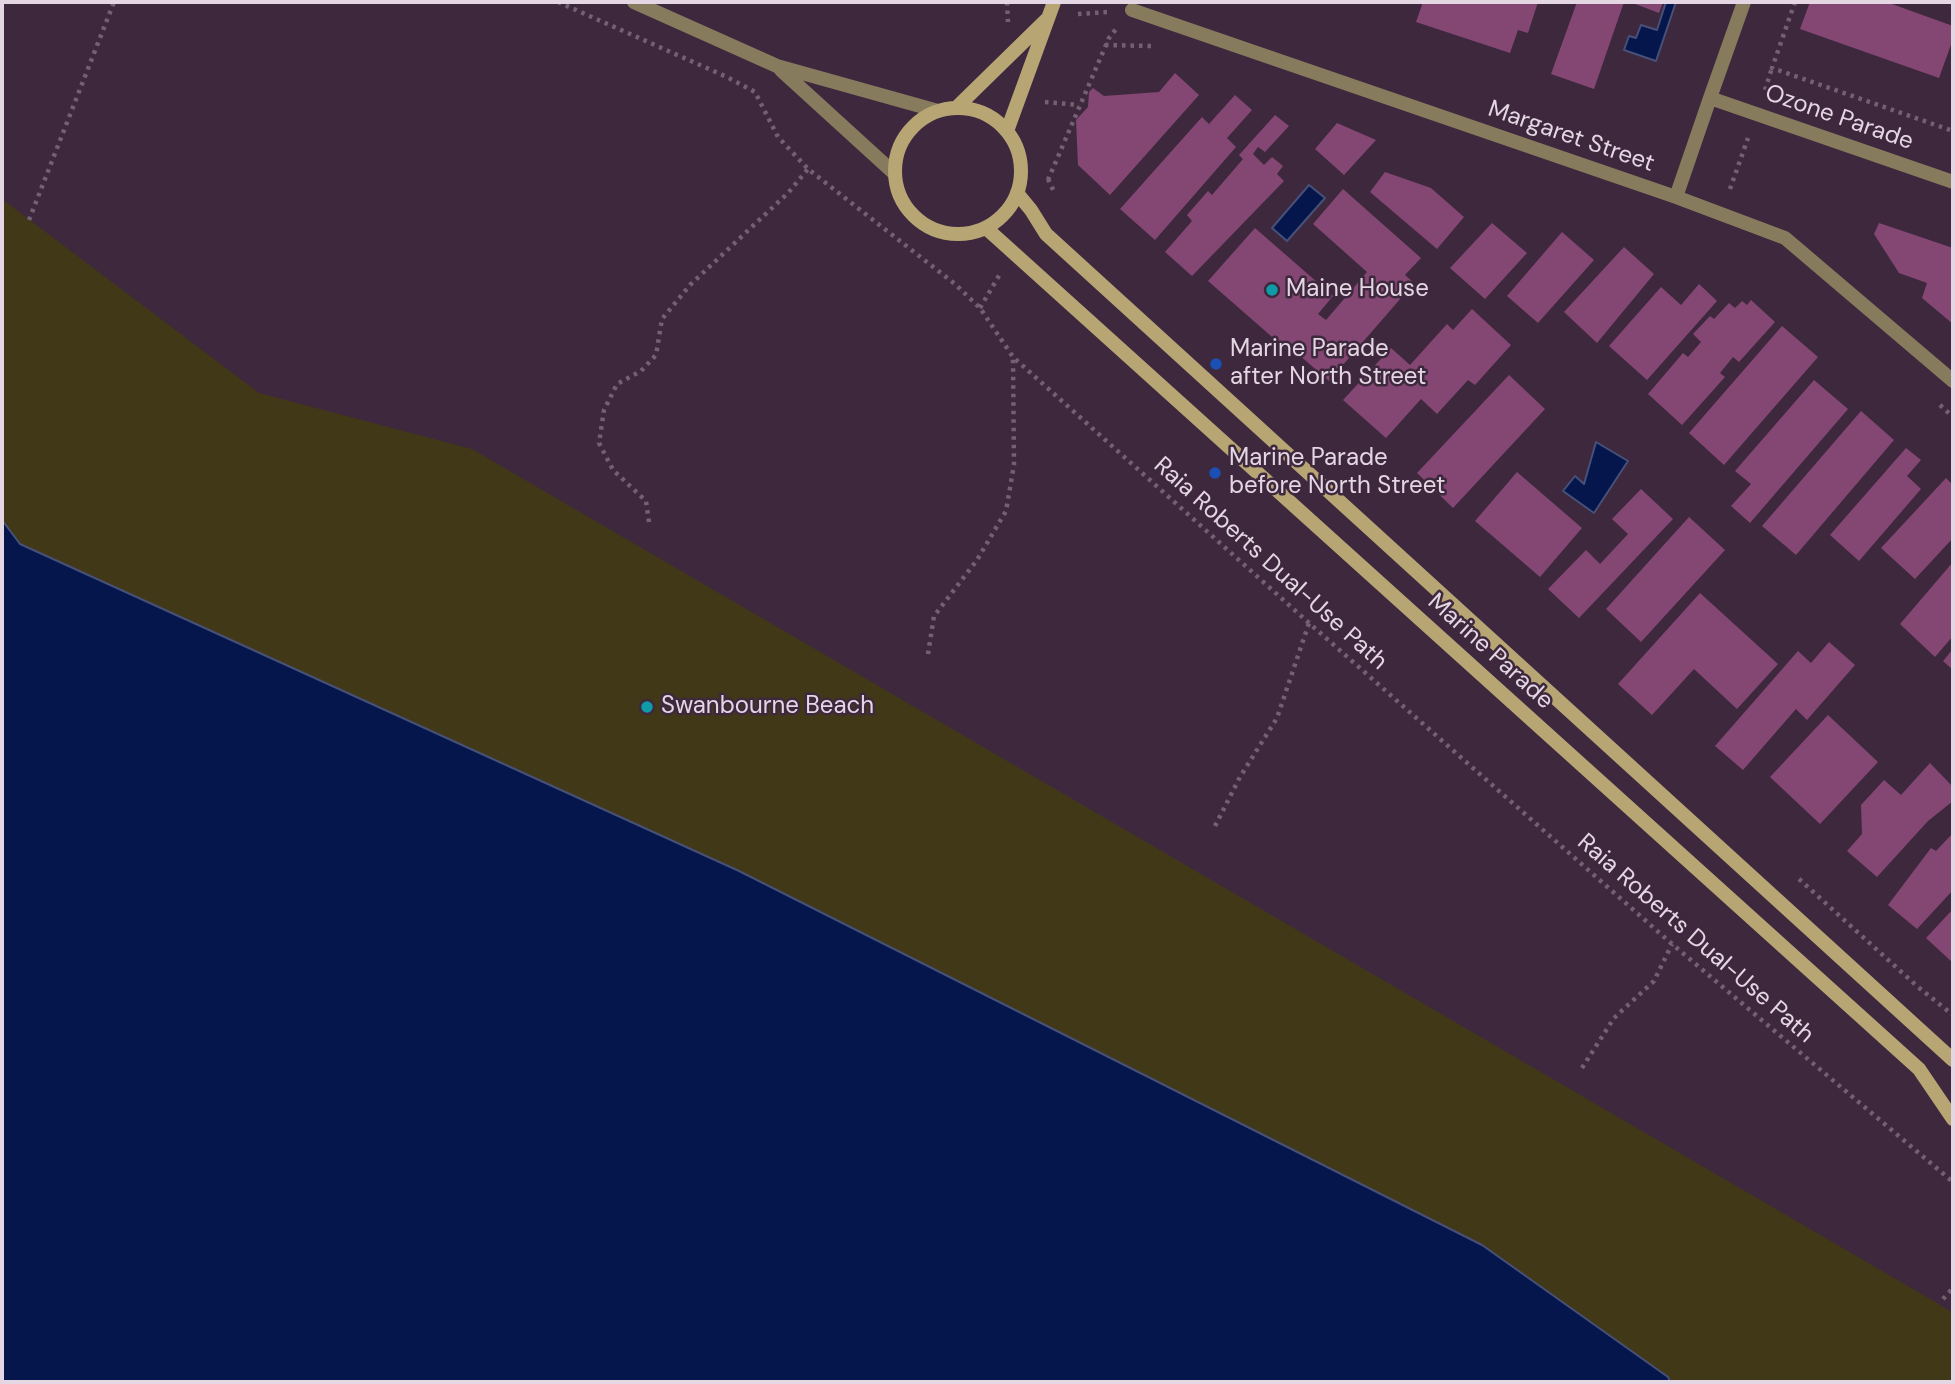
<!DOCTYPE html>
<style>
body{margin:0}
#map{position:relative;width:1955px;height:1384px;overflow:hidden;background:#3e283e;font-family:"DM Sans",sans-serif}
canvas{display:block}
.frame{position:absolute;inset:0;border:4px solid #e4d6e3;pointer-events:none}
</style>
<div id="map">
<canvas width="1955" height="1384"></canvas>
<div class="frame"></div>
</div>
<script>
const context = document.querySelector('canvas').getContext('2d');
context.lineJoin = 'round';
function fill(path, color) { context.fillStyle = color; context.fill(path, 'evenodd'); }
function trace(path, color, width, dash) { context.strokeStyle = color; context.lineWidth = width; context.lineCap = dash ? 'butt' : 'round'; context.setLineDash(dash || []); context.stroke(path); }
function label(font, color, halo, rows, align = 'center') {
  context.font = font + ' "DM Sans",sans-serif'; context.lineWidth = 5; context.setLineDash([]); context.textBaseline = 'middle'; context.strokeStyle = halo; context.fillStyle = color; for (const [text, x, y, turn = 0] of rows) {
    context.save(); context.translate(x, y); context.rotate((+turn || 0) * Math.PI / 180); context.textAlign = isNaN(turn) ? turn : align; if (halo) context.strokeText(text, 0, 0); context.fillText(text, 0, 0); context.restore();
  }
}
const sand = new Path2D(`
 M2,199L259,393L472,449L1937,1303L1953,1313V1382H1670L1668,1377L1482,1245L739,871L20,544L2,520Z`);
const water = new Path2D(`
 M1666,2H1676L1656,61L1624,50L1629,36L1636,38L1641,25L1657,30Z
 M1309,185L1325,198L1287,241L1272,228Z
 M1596,442L1628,461L1594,513L1563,491L1575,476L1584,484Z
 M2,520L20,544L739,871L1482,1245L1668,1377L1670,1382H2Z`);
const building = new Path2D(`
 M1423,2H1538L1528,33L1518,30L1510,53L1416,22Z
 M1577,2H1624L1594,89L1551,74Z
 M1630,2H1663L1659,13Z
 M1810,2H1893L1892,4L1953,26V39L1939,78L1800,29Z
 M1175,73L1199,95L1110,195L1078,165L1076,120L1088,107L1089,92L1093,88L1104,96L1159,92Z
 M1235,95L1252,110L1227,138L1236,147L1155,240L1120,209L1202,117L1209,124Z
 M1275,115L1289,126L1265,152L1258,147L1253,154L1264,165L1272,157L1283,166L1277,174L1284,181L1192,276L1165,252L1192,221L1187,215L1208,191L1212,195L1243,159L1239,155Z
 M1337,123L1376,140L1344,175L1315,149Z
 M1385,172L1431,188L1464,217L1437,249L1370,192Z
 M1343,189L1421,258L1405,275L1414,283L1329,381L1290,347L1287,350L1208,281L1255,228L1333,296L1318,314L1326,320L1367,272L1313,224Z
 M1492,223L1527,253L1485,299L1450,268Z
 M1879,223L1953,248V324L1922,298L1927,283L1899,273L1874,234Z
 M1562,232L1594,260L1538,323L1507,296Z
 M1624,247L1654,274L1597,343L1564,312Z
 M1699,284L1717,301L1647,380L1609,346L1661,287L1681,305Z
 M1751,300L1775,322L1739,362L1733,357L1720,373L1725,377L1682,425L1648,394L1683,353L1688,357L1701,342L1693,334L1710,316L1714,319L1729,303L1735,308L1742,301L1747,305Z
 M1472,309L1511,345L1475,385L1468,380L1437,414L1421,399L1386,438L1343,400L1391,348L1410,365L1447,324L1453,330Z
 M1782,326L1818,357L1724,465L1689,433Z
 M1509,375L1545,409L1453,508L1417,473Z
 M1814,380L1848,409L1750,523L1731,506L1751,484L1735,471Z
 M1861,411L1894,440L1796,555L1762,526Z
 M1906,448L1921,460L1907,476L1921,489L1859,561L1830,535Z
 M1517,472L1582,528L1540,577L1475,521Z
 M1946,478L1953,485V538L1915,579L1881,548Z
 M1641,489L1673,519L1579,618L1548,589L1586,550L1600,564L1628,534L1612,519Z
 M1689,517L1725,550L1641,642L1606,609Z
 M1953,562V636L1935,657L1900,624Z
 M1700,593L1778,664L1737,709L1694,669L1652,715L1618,684Z
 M1829,642L1855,665L1807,720L1796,709L1743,770L1715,746L1798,651L1811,663Z
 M1953,649V670L1943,661Z
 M1828,715L1878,762L1820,824L1770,777Z
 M1930,763L1953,787V801L1928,821L1877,877L1847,851L1862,834L1861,805L1884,780L1901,795Z
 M1953,833V890L1917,929L1888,905L1931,848L1936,851Z
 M1953,909V963L1926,938Z`);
const path = new Path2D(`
 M558,2L727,77L755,92L778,137L808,169L955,284L980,308L1013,357L1309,623L1672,944L1953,1182
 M1007,2L1008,22
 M1795,2L1772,68L1953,131
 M1078,14L1108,12
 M1105,45L1151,46
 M1765,90L1772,68
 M1045,102L1079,105
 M1048,179L1055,194
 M1048,180L1109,38L1116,29
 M1730,189L1748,138
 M29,220L114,2
 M980,308L1000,274
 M1940,405L1953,417
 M649,522L646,501L613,470L599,443L604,410L617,384L641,371L656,355L662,319L690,285L788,193L808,169
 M928,654L934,616L977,560L1006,511L1014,465L1013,358
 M1215,826L1240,777L1277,718L1309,623
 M1799,879L1918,987L1953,1015
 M1582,1068L1614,1018L1654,981L1672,944
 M1943,1299L1953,1288`);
const street = new Path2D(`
 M634,2L777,66L938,111
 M1744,2L1710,98L1953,182
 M1132,10L1676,197L1785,238L1953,381
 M781,70L894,173
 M1676,197L1710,98`);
const secondary = new Path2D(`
 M956,108L1046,20
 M895 171a63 63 0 1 1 126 0a63 63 0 1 1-126 0Z
 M1007,131L1054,2
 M1017,193L1031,210L1046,234L1953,1060
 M986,228L1919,1069L1953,1119`);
const markers = [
 [1272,290,7,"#0f9aa8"],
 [1216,364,7,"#1a4fb4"],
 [1215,473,7,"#1a4fb4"],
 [647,707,7,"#0f9aa8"]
];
const streetNames = [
 ["Ozone Parade",1839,118,19],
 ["Margaret Street",1571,137,19],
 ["Raia Roberts Dual-Use Path",1270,564,42],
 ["Marine Parade",1490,652,42],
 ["Raia Roberts Dual-Use Path",1695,939,41]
];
const poiNames = [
 ["Maine House",1286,290],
 ["Marine Parade",1230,350],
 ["after North Street",1230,378],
 ["Marine Parade",1229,459],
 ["before North Street",1229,487],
 ["Swanbourne Beach",661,707]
];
fill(sand, '#413818');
fill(water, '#04164b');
trace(water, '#475079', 2);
fill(building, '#844773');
trace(path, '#746073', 4.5, [3.5, 5]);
trace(street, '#877b5d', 14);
trace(secondary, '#b8a574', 14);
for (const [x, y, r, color] of markers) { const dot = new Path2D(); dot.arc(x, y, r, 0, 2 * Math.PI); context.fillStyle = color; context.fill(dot); trace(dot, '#3e283e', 2.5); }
label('24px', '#e4d6e3', '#3e283e', streetNames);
label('24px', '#e4d6e3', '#3e283e', poiNames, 'left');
</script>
